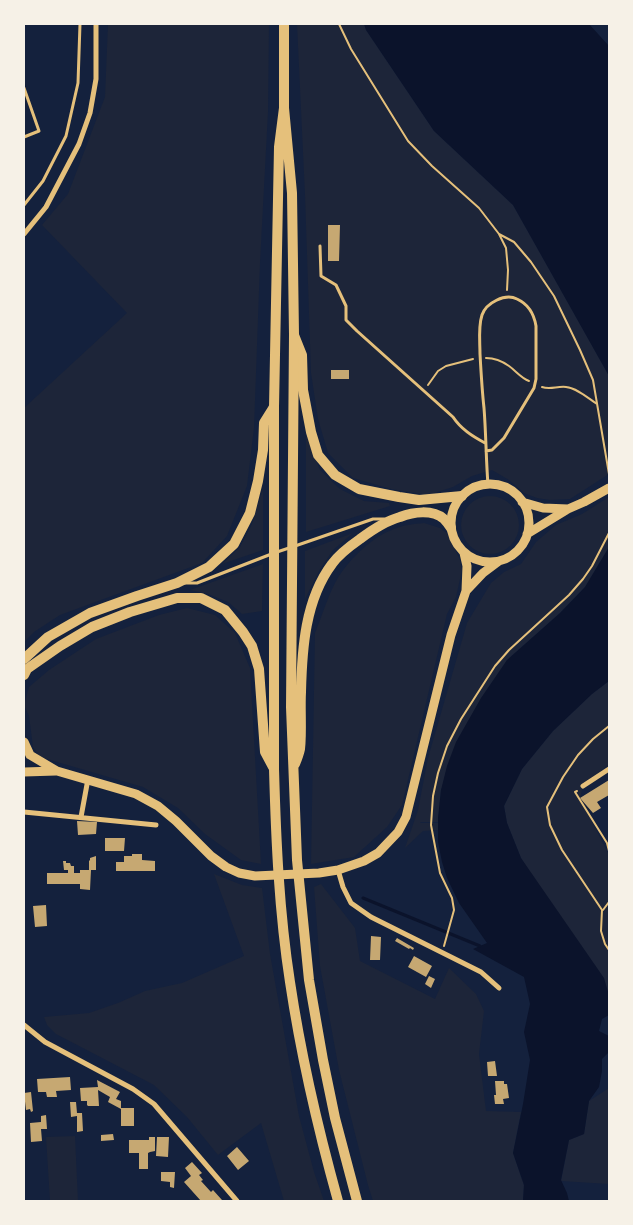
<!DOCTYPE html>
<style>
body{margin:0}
#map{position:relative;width:633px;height:1225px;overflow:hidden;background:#14213d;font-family:"Noto Sans",sans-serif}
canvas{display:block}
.frame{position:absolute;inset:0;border:25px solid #f6f1e7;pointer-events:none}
</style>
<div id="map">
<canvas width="633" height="1225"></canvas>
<div class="frame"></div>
</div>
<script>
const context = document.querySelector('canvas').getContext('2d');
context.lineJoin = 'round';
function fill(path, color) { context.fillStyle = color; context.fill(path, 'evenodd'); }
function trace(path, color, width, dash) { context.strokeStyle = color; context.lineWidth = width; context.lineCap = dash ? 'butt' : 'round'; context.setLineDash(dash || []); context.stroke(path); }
const green = new Path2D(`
 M108,24H269L268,112L260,263L254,428L247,486L227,536L202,563L60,615L34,632L24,642V408L127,313L42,225L68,194L105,97Z
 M297,24H364L366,30L434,131L513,205L608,374L609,474L570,499L550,500L537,498L524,493L509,480L492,470L472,476L453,487L428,495L391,489L353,478L328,453L318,419L311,373L305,195Z
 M306,435L320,470L340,489L364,501L389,503L390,506L306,532Z
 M263,488V550L222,564L240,547L252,524Z
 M461 525a29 29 0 1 1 58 0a29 29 0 1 1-58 0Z
 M609,497V547L585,587L560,613L507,660L441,790L438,822H420L421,823H438V830L423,831L405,848L418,810L428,758L467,623L491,583L504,572L521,564L536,542L556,525L582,514Z
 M424,523L440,528L448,534L460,560L462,570L456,597L447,614L402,805L387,827L354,857L311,864L315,633C322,616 329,592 339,576C352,557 372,537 394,529C403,525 414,524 424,523Z
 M353,533L333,550L319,571L305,599V551Z
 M263,564L262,611L242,614L228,602L208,594L190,590Z
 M187,608L215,615L235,633L250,668L261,864L241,860L205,834L178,808L143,787L40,757L33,747L29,716L24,705L29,687L49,670L96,639L159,615Z
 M609,681V764L583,786L580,798L609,855V1006L521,858L507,823L504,806L522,769L553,731L592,694Z
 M214,874L242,885L262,888L270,954L299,1116L314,1172L324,1201H284L261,1123L218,1155L187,1117L154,1085L56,1034L47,1025L44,1017L89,1013L118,1003L145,991L182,983L244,956Z
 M321,884L355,928L360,961L435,999L449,968L476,994L484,1011L479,1054L486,1111L521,1112L513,1153L524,1185L523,1201H373L368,1185L339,1070L320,966L314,887Z
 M609,1088V1184L561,1181L569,1140L584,1134L589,1101Z
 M75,1136L78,1201H50L46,1137Z`);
const water = new Path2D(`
 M364,24H589L609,46V376L513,205L434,131L366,30Z
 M609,547V681L592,694L553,731L522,769L504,806L507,823L521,858L604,978L609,995V1015L602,1019L599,1031L609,1036V1052L602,1059V1071L599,1087L589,1101L584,1134L569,1140L561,1180L567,1193L569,1201H523L524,1185L513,1153L523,1104L530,1060L524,1032L530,1004L524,977L473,949L487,943L459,903L447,878L442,862L438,842V818L441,790L447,766L456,742L481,698L507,660L560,613L585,587Z`);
const stream = new Path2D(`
 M363,898L480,946`);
const building = new Path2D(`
 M328,225H340L339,261H328Z
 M331,370H349V379H331Z
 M609,780V795L597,802L601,808L593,813L580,798Z
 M77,821L97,822L96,834L78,835Z
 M105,838H125L124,851H105Z
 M132,854H142V860L155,861V871H116V862H124V856H132Z
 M96,856V870H91L90,890L80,889V884H47V873H68V870H64L63,861H66V863H70L71,866H74V873H80V870H89V861L90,860V858Z
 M46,905L47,926L35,927L33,906Z
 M371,936L381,937L380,960H370Z
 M397,938L414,948L413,950L410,948L409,949L395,941Z
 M414,956L432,966L426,977L408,967Z
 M429,976L435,979L431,988L425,984Z
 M495,1061L497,1076H488L487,1062Z
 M70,1077L71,1090L56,1091L57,1097H47L46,1092H38L37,1079Z
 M97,1080L120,1092L116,1099L121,1101V1108H134V1126H121V1109L108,1102L110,1097L98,1090L99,1106H88L87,1105V1101H81L80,1088L98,1087Z
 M495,1081H504V1084H507L509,1098L503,1099L504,1104H495L494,1095H496Z
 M31,1092L33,1111L31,1112L30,1109L26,1110L24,1093Z
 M70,1102H76L77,1113H82L83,1131L77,1132V1116L71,1117Z
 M46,1115L47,1129H41L42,1141L31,1142L30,1123L41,1122V1116Z
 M113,1134L114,1140L101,1141V1135Z
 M149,1137H155V1151L150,1152L148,1153V1169H139V1153H129V1140H149Z
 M157,1137H169L168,1157L156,1156Z
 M237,1147L249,1161L238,1170L227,1156Z
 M192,1162L202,1173L199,1175L203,1180L201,1181L211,1192L213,1190L222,1200L221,1201H201L184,1182L191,1176L185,1168Z
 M161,1172H175L174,1188L170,1187V1182L161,1181Z`);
const path = new Path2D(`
 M339,24L351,49L408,141L432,166L479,208L499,234L506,248L508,270L507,290
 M499,234L514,242L531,262L554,296L580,350L593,380L609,474
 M486,358C494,358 502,361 509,366C516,371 521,378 529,381
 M428,385L438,371L446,366L473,359
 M542,387C550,390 557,386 566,387C577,388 588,398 597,404
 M609,726L593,739L578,755L563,777L547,807L550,825L562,850L602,910L601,931L605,944L609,950
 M577,791L575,792L607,843L609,851
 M603,910L609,902
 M444,946L454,910L452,898L440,873L431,825L433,796L438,773L447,746L461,719L495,666L509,650L569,595L583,579L592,566L609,533`);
const service = new Path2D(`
 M24,88L39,131L24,137
 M24,205L43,181L66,136L78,83L80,24
 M320,246L321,276L336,285L346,306V320L357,331L453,417C461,429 472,436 485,443
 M486,451L492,450L504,438L534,388L536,379V326C534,314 528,304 517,299C505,293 486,303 482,315C478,327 480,342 480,354C481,372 482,390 484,408C486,433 486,459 488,485
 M295,546L373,519H384
 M184,583H197L274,553L289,548`);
const minor = new Path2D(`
 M24,234L46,207L79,144L90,113L96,79V24
 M583,786L609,769
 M24,812L156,825
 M81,817L88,779
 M338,870L343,887L351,903L371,917L481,972L499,988
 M24,1025L45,1042L133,1089L154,1104L237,1201`);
const secondary = new Path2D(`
 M451 523a39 39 0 1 1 78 0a39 39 0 1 1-78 0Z
 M522,502L543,508L568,509
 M527,534L568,509L584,502L609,488
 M466,591L483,573L499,561
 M24,742L30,755L57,771L136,794L158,806L176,821L211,856L226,867L239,873L255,876L319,873L338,870L364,861L378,853L398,832L406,817L451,635L466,591L467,566L464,553
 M24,772L56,771`);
const primary = new Path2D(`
 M284,24V108L292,193L294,335L302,355L303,390L311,432L318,455L335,475L359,489L399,497L419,500L462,496
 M24,659L48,637L90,613L137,596L177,583L209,567L234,544L250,513L258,481L263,450L264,423L274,407L279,147L284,108`);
const trunk = new Path2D(`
 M294,335L291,707L297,860L309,980L323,1060L335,1118L357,1201
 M274,407V769C276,840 279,911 290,982C301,1056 318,1129 338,1201
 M24,675L27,669L60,646L92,627L130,612L177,598H201L225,610L243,632L252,646L259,669L265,752L273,767
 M295,764C297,759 299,754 300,749C302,732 300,710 301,692C302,649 305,600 332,564C339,554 350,546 360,539C372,530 385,521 400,517C413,512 432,509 444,519C446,521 449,525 451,528`);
fill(green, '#1d2539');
fill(water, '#0b132b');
trace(stream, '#0b132b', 3);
fill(building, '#c6a872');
trace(path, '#e5c07b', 2);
trace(service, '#e5c07b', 3);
trace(minor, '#e5c07b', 5);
trace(secondary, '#e5c07b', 9);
trace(primary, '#e5c07b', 10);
trace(trunk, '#e5c07b', 10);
</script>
